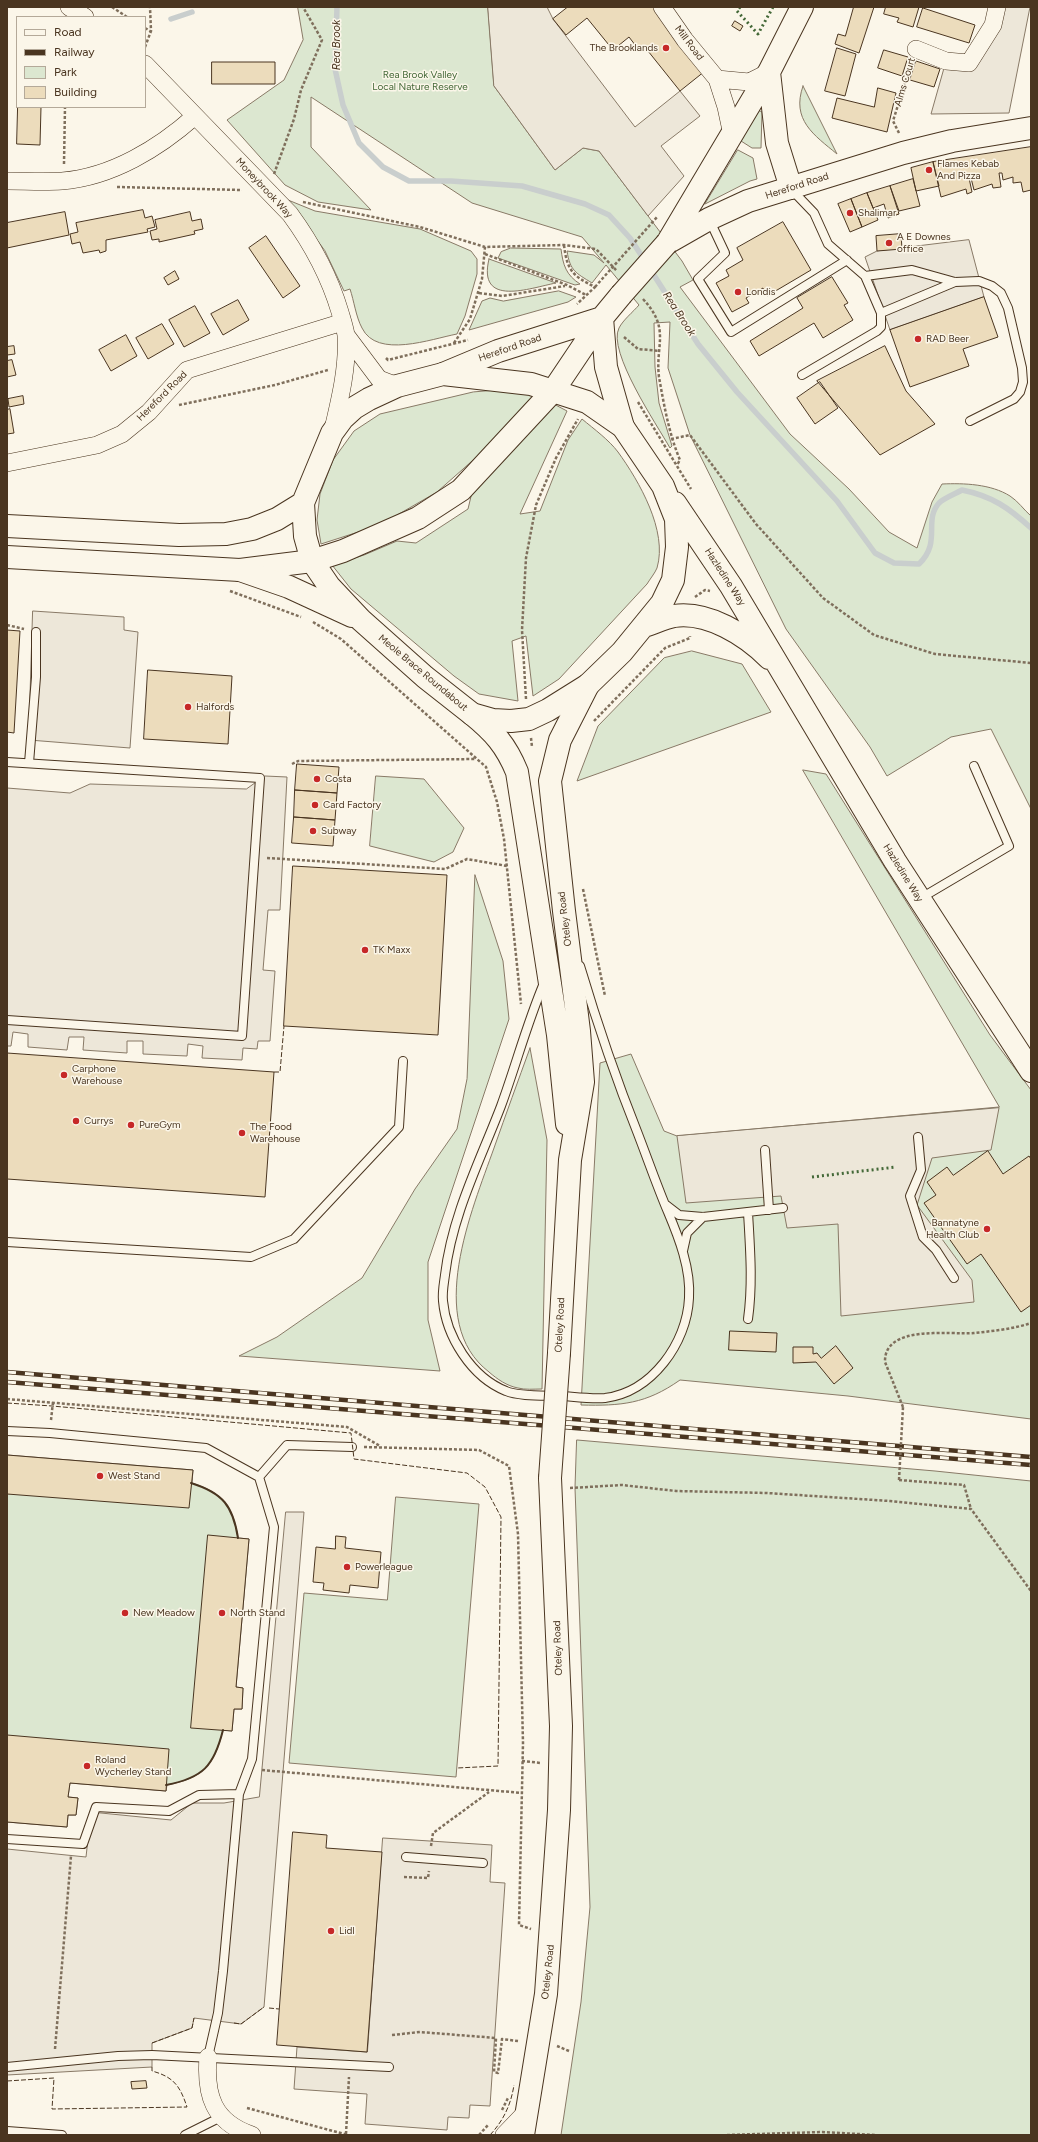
<!DOCTYPE html>
<style>
body{margin:0}
#map{position:relative;width:1038px;height:2142px;overflow:hidden;background:#fbf6e9;font-family:Figtree,sans-serif}
canvas{display:block}
.frame{position:absolute;inset:0;border:8px solid #4a3520;pointer-events:none}
.legend{position:absolute;left:16px;top:16px;width:130px;height:92px;box-sizing:border-box;background:#fbf6e9;border:1px solid #b4a999;margin:0;padding:5px 7px;list-style:none;font-size:12px;color:#4a3520}
.legend li{display:flex;align-items:center;gap:8px;height:20px}
.legend b{width:20px;border:1px solid #b4a999}
</style>
<div id="map">
<canvas width="1038" height="2142"></canvas>
<div class="frame"></div>
<ul class="legend">
<li><b style="height:5px;background:#fbf6e9"></b>Road</li>
<li><b style="height:5px;background:#4a3520"></b>Railway</li>
<li><b style="height:11px;background:#dce7d0"></b>Park</li>
<li><b style="height:11px;background:#ecdcbc"></b>Building</li>
</ul>
</div>
<script>
const context = document.querySelector('canvas').getContext('2d');
context.lineJoin = 'round';
function fill(path, color) { context.fillStyle = color; context.fill(path, 'evenodd'); }
function trace(path, color, width, dash) { context.strokeStyle = color; context.lineWidth = width; context.lineCap = dash ? 'butt' : 'round'; context.setLineDash(dash || []); context.stroke(path); }
function label(font, color, halo, rows, align = 'center') {
  context.font = font + ' Figtree,sans-serif'; context.lineWidth = 3; context.setLineDash([]); context.textBaseline = 'middle'; context.strokeStyle = halo; context.fillStyle = color; for (const [text, x, y, turn = 0] of rows) {
    context.save(); context.translate(x, y); context.rotate((+turn || 0) * Math.PI / 180); context.textAlign = isNaN(turn) ? turn : align; if (halo) context.strokeText(text, 0, 0); context.fillText(text, 0, 0); context.restore();
  }
}
const green = new Path2D(`
 M298,7H488L494,86L555,170L583,148L599,151L682,261L693,280L680,287L790,434L849,489L889,532L917,548L932,502L942,484C964,483 991,484 1010,496C1018,501 1024,510 1031,516V809L991,729L951,737L887,776L870,747L786,629L690,435L668,368L670,322L654,323L655,367L659,403L672,446L670,448C657,425 607,351 619,328C623,320 633,312 639,305L606,265L592,283C576,273 570,271 567,251L594,255L604,263L582,237L472,203L311,97V147L371,210L318,202L285,185L227,120L284,80L303,40Z
 M803,86L837,154C814,135 791,120 803,86Z
 M758,110L762,112L761,148H752L741,141Z
 M738,150L753,158L757,179L750,181L705,204Z
 M288,200L315,211L420,229L471,251L477,259V274L465,316L457,334C431,339 377,359 362,328C356,317 354,301 350,289L344,291L325,251Z
 M511,248L561,249C563,265 566,275 580,284L575,285L498,258L501,252Z
 M489,259L556,283C530,288 477,308 489,259Z
 M559,291L576,297L568,302L469,330L482,301L490,298L503,301Z
 M498,390L534,395L480,454L437,492L380,525L321,544L317,520L320,494L333,460L354,431L380,414L473,392Z
 M548,401L567,411L520,514L540,511L568,440L582,419C594,429 609,440 618,452C639,481 668,531 657,568C655,573 650,579 647,584L559,679L533,696L526,636L512,641L518,701L479,694L454,676L351,589L332,565L364,555L397,541L416,543L468,509L473,488Z
 M692,651L742,664L771,712L577,781L598,726L664,658Z
 M803,770L826,774L990,1035L1031,1090V1419L848,1396L680,1380C646,1404 621,1406 581,1405L600,1063L631,1054L664,1131L677,1136L999,1107Z
 M376,776L424,779L464,828L453,852L434,862L370,846Z
 M475,875L503,961L509,1019L428,1262V1320L440,1371L239,1356L277,1337L362,1278L415,1189L457,1129L467,1079Z
 M530,1048L547,1140L542,1389C534,1389 525,1390 518,1388C507,1386 497,1379 489,1372C424,1322 472,1210 494,1148C506,1114 518,1081 530,1048Z
 M577,1440L935,1471L1031,1481V2135H561L581,2002L590,1907L575,1488Z
 M7,1455L193,1470L192,1483C223,1493 233,1506 238,1538L249,1539L236,1687L243,1688L242,1709H234L232,1731L223,1730C214,1766 203,1778 167,1785L166,1791L70,1783L68,1797L78,1798L76,1815H68L67,1827L7,1822Z
 M396,1497L479,1504L456,1777L289,1763L304,1593L387,1600Z`);
const parking = new Path2D(`
 M488,7H547L553,19L635,127L680,91L700,116L661,146L684,176L648,216L599,151L583,148L555,170L494,86Z
 M995,7H1030L1009,113L931,114L946,61L969,63Z
 M969,240L984,297L890,330L865,257L877,251Z
 M33,611L124,617V630L138,632L130,748L29,740Z
 M265,776L287,777L280,910H268L263,970L275,971L270,1041H258L257,1049L243,1048L242,1060L202,1058L203,1046L188,1044L187,1056L143,1054V1041H127V1053L83,1050L84,1037H69L67,1050L28,1047V1034L13,1032L11,1046H7V788L70,793L90,784L246,789Z
 M999,1108L991,1150L932,1158L917,1205L972,1280L974,1302L841,1316L838,1224L787,1228L781,1196L686,1203L677,1136Z
 M286,1512H304L264,2007L241,2024L194,2018L192,2028L152,2043V2067L7,2075V1849L86,1857L91,1812L171,1820L192,1803H224L259,1797Z
 M383,1838L492,1845L490,1882L505,1883L490,2106L470,2105L469,2118L448,2117L447,2130L365,2124L367,2094L294,2089L297,2047L367,2052Z`);
const stream = new Path2D(`
 M337,7L335,69L343,105L359,143L383,167L409,181H451L522,186L585,204L609,215L630,238L645,261
 M171,19L192,12
 M650,269L698,344L737,392L837,501L875,553L894,563L919,564C942,542 923,521 939,503C944,498 955,494 962,490C992,496 1009,508 1031,528`);
const building = new Path2D(`
 M568,7H655L705,71L680,91L644,46L639,50L629,37L613,50L587,18L566,35L553,19Z
 M854,7H874L859,53L835,44L838,34L845,36Z
 M886,7H919L913,27L897,22L899,18L884,14Z
 M923,8L975,25L969,43L917,27Z
 M735,21L743,26L740,31L732,26Z
 M837,48L856,54L845,96L825,91Z
 M884,50L908,57L902,76L878,68Z
 M916,61L940,69L934,87L910,80Z
 M212,62H275V84H212Z
 M878,88L896,93L887,132L832,118L837,98L874,107Z
 M18,107H41L40,145L17,144Z
 M1031,147V190L1023,192L1021,182L1013,183V177L1003,180L1002,173H999L1001,187L993,188L992,184L974,190L971,178H969L972,192L967,194L966,189L941,197L933,162Z
 M933,162L939,186L916,191L911,168Z
 M913,179L920,206L899,211L890,186Z
 M890,186L899,214L888,218L884,204L873,208L867,193Z
 M867,193L878,220L862,227L851,199Z
 M851,199L862,227L850,232L838,204Z
 M143,210L145,218L152,216L155,227L147,229L148,232L106,240V251L100,253L99,250L83,253L80,242L72,244L70,234L78,232L76,223Z
 M65,212L69,235L7,248V223Z
 M190,212L192,221L201,219L203,229L194,231L195,234L159,242V239L152,240L150,231L157,229L155,220Z
 M783,222L811,270L767,296L763,288L746,298L749,303L732,312L716,283L729,276L726,270L743,260L737,248Z
 M901,234L902,249L877,251L876,236Z
 M266,236L300,286L283,298L249,248Z
 M175,271L179,279L168,285L164,278Z
 M832,277L848,303L844,305L853,320L823,338L814,323L759,356L750,341L803,308L797,298Z
 M984,297L998,337L963,349L969,366L910,387L890,330Z
 M238,300L249,320L223,335L211,314Z
 M195,306L210,333L184,347L169,320Z
 M162,324L174,344L148,359L136,338Z
 M126,335L137,356L111,371L99,350Z
 M14,346L15,354L7,355V347Z
 M885,346L906,391L935,424L880,455L817,381Z
 M12,360L16,375L7,377V361Z
 M820,382L838,408L815,424L797,398Z
 M23,396L24,404L9,407L8,399Z
 M10,409L14,433L7,434V410Z
 M7,630L20,631L14,733L7,732Z
 M148,670L232,676L228,744L144,739Z
 M297,764L339,767L337,793L295,790Z
 M295,790L337,793L335,820L294,817Z
 M294,817L335,820L333,846L292,843Z
 M293,866L447,875L438,1035L284,1026Z
 M7,1053L274,1072L265,1197L7,1179Z
 M988,1151L1003,1174L1029,1156L1031,1159V1305L1021,1312L981,1254L967,1264L924,1203L936,1195L927,1182L947,1167L953,1175Z
 M730,1331L777,1333L776,1352L729,1350Z
 M836,1346L853,1368L834,1384L816,1362L793,1363V1347H813V1354L817,1353L821,1358Z
 M7,1455L193,1470L189,1508L7,1494Z
 M208,1535L249,1539L236,1687L243,1688L242,1709H234L232,1731L191,1728Z
 M336,1536L346,1537L345,1548L381,1552L378,1588L350,1585L349,1593L323,1590L324,1583L313,1582L316,1547L335,1549Z
 M7,1735L169,1749L166,1791L70,1783L68,1797L78,1798L76,1815H68L67,1827L7,1822Z
 M293,1832L327,1835L326,1848L382,1852L367,2052L277,2045Z
 M146,2081L147,2088L132,2089L131,2082Z`);
const path = new Path2D(`
 M112,7L127,17
 M145,28L150,31
 M145,47L151,31L150,7
 M899,133L893,121L911,64
 M64,164L65,107
 M274,174L294,119L301,90L322,40L303,7
 M117,187L242,190
 M303,202L420,227L485,247L564,245L596,249L617,271
 M564,245C567,271 573,276 595,287L577,304
 M485,254L567,285L586,295
 M479,293L502,296L565,286
 M643,299C671,329 655,345 659,377C664,405 669,434 680,460L677,465
 M624,337L638,349L660,351
 M454,343L470,319L482,279L485,247
 M386,358L388,360L468,340
 M638,402L691,489
 M179,405L275,385L328,370
 M671,439L690,435L756,524L823,598L874,635L935,654L1031,663
 M230,591L301,617
 M695,597L705,590L710,591
 M313,622L341,639L486,767L497,802L504,839L521,1004
 M7,625L24,629
 M526,699L522,630L526,558L536,505L556,458L578,419
 M594,721L665,648L690,638V636
 M531,738L532,747
 M292,764L298,761L476,759
 M267,858L445,869L467,859L507,866
 M583,889L605,996
 M7,1399L347,1427L380,1446
 M903,1407L885,1362C884,1324 950,1335 974,1333C993,1331 1013,1329 1031,1323
 M51,1420L53,1402
 M364,1447L479,1450L509,1466L518,1534L523,1743L519,1925L531,1929
 M899,1480L964,1485L971,1509
 M570,1488L622,1485L676,1491L767,1493L890,1501L971,1509L1031,1591
 M522,1761L541,1763
 M262,1770L522,1793
 M431,1846L433,1833L489,1792
 M404,1877L428,1878L429,1871
 M392,2035L420,2032L496,2038L494,2072L498,2073L502,2039L518,2041
 M557,2046L569,2051
 M55,2049L71,1856
 M247,2108L348,2135
 M502,2110L508,2098
 M346,2134L349,2077
 M479,2135L488,2125
 M727,2135L822,2132L876,2135`);
const lane = new Path2D(`
 M791,189L814,213L828,244L865,276L912,270L955,282L979,281L992,286L1001,293L1008,308L1022,368L1023,382L1020,392L1014,399L970,421
 M709,219L725,253L698,279L731,332L847,260
 M865,276L881,313L955,282
 M802,375L877,331L881,327V313
 M7,762L260,778L242,1036L7,1020
 M29,763L36,677V632
 M921,898L1009,846L974,766
 M544,983C527,1023 516,1065 501,1106C480,1161 452,1215 445,1275C444,1283 442,1292 443,1301C446,1336 471,1377 506,1391C520,1397 547,1395 563,1396C576,1397 592,1399 605,1398C652,1392 687,1343 689,1298C691,1269 679,1238 668,1212C657,1186 648,1160 638,1134C616,1079 597,1023 580,966
 M918,1137L921,1170L910,1196L923,1237L936,1250L954,1278
 M765,1150L769,1210
 M666,1205L679,1215L703,1217L783,1208
 M748,1212C750,1248 753,1283 748,1319
 M7,1242L251,1257L294,1239L399,1127L403,1061
 M683,1251L687,1233L703,1217
 M7,1431L50,1433L206,1448L259,1477L287,1445L352,1447
 M7,1839L83,1844L96,1807L169,1811L199,1795L239,1794
 M406,1857L483,1863
 M208,2057L218,2013L223,1971L239,1794L252,1759L274,1527L259,1477
 M7,2067L118,2056L152,2055L389,2067
 M7,2131L62,2135
 M185,2135L221,2117`);
const street = new Path2D(`
 M69,7L85,17
 M662,7L685,40L717,79L726,107L732,135
 M916,49L946,61L969,63L993,25L997,7
 M145,64L290,214C312,244 329,275 340,312C342,319 345,328 346,335C348,367 340,399 333,429
 M717,79L749,82L769,72
 M7,181C25,181 44,182 62,181C112,177 159,148 195,116
 M346,335L379,379L397,386
 M7,463L97,445L122,434L149,412L187,370L343,322
 M208,2057C205,2095 213,2122 252,2135
 M504,2135L527,2111`);
const secondary = new Path2D(`
 M769,72L777,143L791,188
 M669,240L769,72L802,7
 M667,243L709,219L748,201L903,153L952,141L1031,128
 M602,318L606,367L623,427
 M443,374L498,351L602,318
 M240,570L312,561L343,551L418,518L461,490L553,391L602,318L621,295
 M472,714C494,732 506,745 517,772L558,1035L567,1124
 M559,1353L570,1160L583,1082L579,1031L564,911L550,781L560,740L588,685
 M523,2135L546,1994L559,1810L561,1726L550,1478`);
const primary = new Path2D(`
 M443,374L531,384L587,402L623,427L663,486L676,519L677,547L673,580L662,603L622,652L588,685L548,710L529,719L511,721L493,720L472,714L425,677L361,620L329,586L312,561L305,536L303,503L332,433L343,418L354,408L369,399L397,386Z
 M675,503L731,586L895,861L1031,1071
 M7,526L179,535L226,534L252,529L277,519L303,503
 M7,557L240,570L289,587L352,616
 M644,626C654,623 664,618 674,616C708,611 746,635 769,658`);
const rail = new Path2D(`
 M7,1372L1031,1457
 M7,1382L1031,1465`);
const pathBridge = new Path2D(`
 M595,287L658,216
 M899,1480L903,1407`);
const secondaryBridge = new Path2D(`
 M621,295L667,243
 M550,1478L559,1353`);
const hedge = new Path2D(`
 M740,7L737,11L758,34L773,7
 M812,1177L896,1167`);
const fence = new Path2D(`
 M274,1072H280L284,1026
 M7,1403L52,1406L351,1433L354,1459L467,1473L485,1487L501,1517L498,1766L457,1768
 M269,2008L279,2009
 M234,2023L241,2024L264,2007
 M152,2043L192,2028L194,2018
 M7,2081L54,2078L52,2109L187,2107C180,2086 174,2077 152,2071V2067
 M490,2135C504,2120 511,2104 514,2085`);
const wall = new Path2D(`
 M191,1483C223,1493 233,1506 238,1538
 M166,1785C203,1778 214,1766 223,1730`);
const markers = [
 [666,48,4,"#c62828"],
 [929,170,4,"#c62828"],
 [850,213,4,"#c62828"],
 [889,243,4,"#c62828"],
 [738,292,4,"#c62828"],
 [918,339,4,"#c62828"],
 [188,707,4,"#c62828"],
 [317,779,4,"#c62828"],
 [315,805,4,"#c62828"],
 [313,831,4,"#c62828"],
 [365,950,4,"#c62828"],
 [64,1075,4,"#c62828"],
 [76,1121,4,"#c62828"],
 [131,1125,4,"#c62828"],
 [242,1133,4,"#c62828"],
 [987,1229,4,"#c62828"],
 [100,1476,4,"#c62828"],
 [347,1567,4,"#c62828"],
 [125,1613,4,"#c62828"],
 [222,1613,4,"#c62828"],
 [87,1766,4,"#c62828"],
 [331,1931,4,"#c62828"]
];
const streetNames = [
 ["Mill Road",689,43,53],
 ["Alms Court",905,82,-73],
 ["Hereford Road",797,186,-18],
 ["Moneybrook Way",264,188,47],
 ["Hereford Road",510,348,-19],
 ["Hereford Road",162,396,-45],
 ["Hazledine Way",725,577,57],
 ["Meole Brace Roundabout",423,673,40],
 ["Hazledine Way",903,873,58],
 ["Oteley Road",565,919,-97],
 ["Oteley Road",560,1325,-87],
 ["Oteley Road",558,1648,-92],
 ["Oteley Road",548,1972,-84]
];
const poiNames = [
 ["The Brooklands",658,48,"right"],
 ["Flames Kebab",937,164],
 ["And Pizza",937,176],
 ["Shalimar",858,213],
 ["A E Downes",897,237],
 ["office",897,249],
 ["Londis",746,292],
 ["RAD Beer",926,339],
 ["Halfords",196,707],
 ["Costa",325,779],
 ["Card Factory",323,805],
 ["Subway",321,831],
 ["TK Maxx",373,950],
 ["Carphone",72,1069],
 ["Warehouse",72,1081],
 ["Currys",84,1121],
 ["PureGym",139,1125],
 ["The Food",250,1127],
 ["Warehouse",250,1139],
 ["Bannatyne",979,1223,"right"],
 ["Health Club",979,1235,"right"],
 ["West Stand",108,1476],
 ["Powerleague",355,1567],
 ["New Meadow",133,1613],
 ["North Stand",230,1613],
 ["Roland",95,1760],
 ["Wycherley Stand",95,1772],
 ["Lidl",339,1931]
];
const parkNames = [
 ["Rea Brook Valley",420,75],
 ["Local Nature Reserve",420,87]
];
const waterNames = [
 ["Rea Brook",337,45,-90],
 ["Rea Brook",679,314,57]
];
fill(green, '#dce7d0');
trace(green, '#887966', 1);
fill(parking, '#ede7d9');
trace(parking, '#887966', 1);
trace(stream, '#c9cecd', 5.5);
fill(building, '#ecdcbc');
trace(building, '#4a3520', 1);
trace(lane, '#4a3520', 10);
trace(street, '#4a3520', 18);
trace(secondary, '#4a3520', 24);
trace(primary, '#4a3520', 24);
trace(path, '#7f6f5c', 2.5, [3, 2]);
trace(lane, '#fbf6e9', 8);
trace(street, '#fbf6e9', 17);
trace(secondary, '#fbf6e9', 22);
trace(primary, '#fbf6e9', 22);
trace(rail, '#4a3520', 4.5);
trace(rail, '#fbf6e9', 3, [9]);
trace(secondaryBridge, '#4a3520', 24, []);
trace(pathBridge, '#7f6f5c', 2.5, [3, 2]);
trace(secondaryBridge, '#fbf6e9', 22);
trace(hedge, '#436837', 3, [2, 3]);
trace(fence, '#4a3520', 1, [5, 2]);
trace(wall, '#4a3520', 2);
for (const [x, y, r, color] of markers) { const dot = new Path2D(); dot.arc(x, y, r, 0, 2 * Math.PI); context.fillStyle = color; context.fill(dot); trace(dot, '#fbf6e9', 1.5); }
label('10px', '#4a3520', '#fbf6e9', streetNames);
label('10px', '#4a3520', '#fbf6e9', poiNames, 'left');
label('10px', '#436837', '#fbf6e9', parkNames);
label('italic 11px', '#4a3520', '#fbf6e9', waterNames);
</script>
